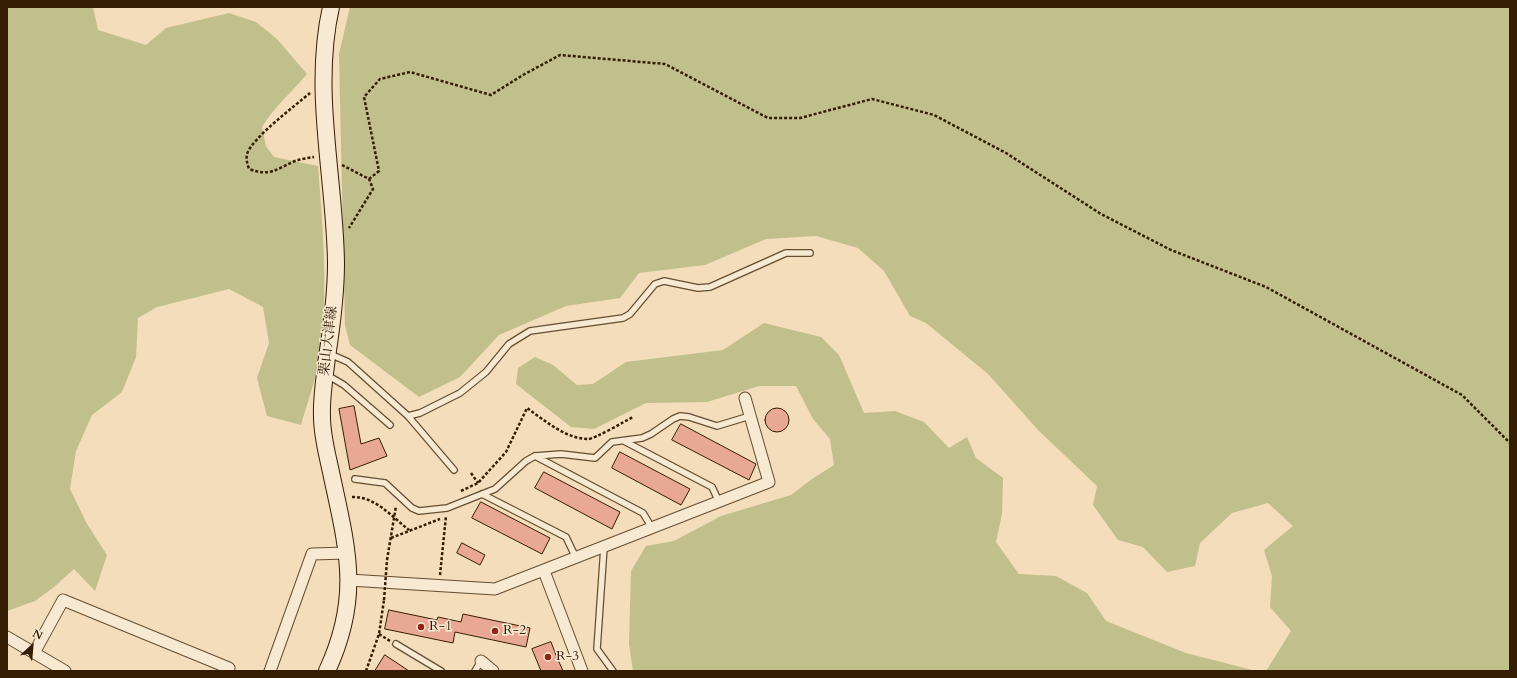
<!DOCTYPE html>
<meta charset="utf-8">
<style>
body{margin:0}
#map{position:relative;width:1517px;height:678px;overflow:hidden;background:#f4ddba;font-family:Cardo,serif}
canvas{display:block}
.frame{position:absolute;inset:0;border:8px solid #341d03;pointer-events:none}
.north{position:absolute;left:12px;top:626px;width:40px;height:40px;-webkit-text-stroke:3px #f8e9d2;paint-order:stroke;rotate:26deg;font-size:11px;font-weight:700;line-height:16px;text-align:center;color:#341d03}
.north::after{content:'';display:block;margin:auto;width:14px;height:18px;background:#341d03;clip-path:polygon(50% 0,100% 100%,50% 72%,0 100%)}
</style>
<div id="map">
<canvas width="1517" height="678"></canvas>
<div class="frame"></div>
<div class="north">N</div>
</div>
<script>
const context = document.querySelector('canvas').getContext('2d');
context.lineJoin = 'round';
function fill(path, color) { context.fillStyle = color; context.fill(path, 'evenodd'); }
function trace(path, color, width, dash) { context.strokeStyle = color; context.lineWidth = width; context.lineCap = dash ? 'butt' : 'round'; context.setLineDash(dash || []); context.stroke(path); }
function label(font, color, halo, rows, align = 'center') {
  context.font = font + ' Cardo,"Noto Serif JP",serif'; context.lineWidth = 3; context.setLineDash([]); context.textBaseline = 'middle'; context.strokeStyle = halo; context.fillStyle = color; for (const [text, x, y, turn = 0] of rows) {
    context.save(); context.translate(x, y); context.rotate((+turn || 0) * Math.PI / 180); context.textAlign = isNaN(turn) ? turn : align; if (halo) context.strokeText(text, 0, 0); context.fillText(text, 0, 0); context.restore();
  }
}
const green = new Path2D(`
 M7,7H93L98,30L146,45L166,28L229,13L256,22L277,39L307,74C292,92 274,107 262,127L266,146L274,157L318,166C323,231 329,296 319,360C315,382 307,404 301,425L267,416L257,378L269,343L263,307L229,289L157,307L138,318L136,357L122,392L92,415L76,451L70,489L87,524L107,555L95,591L74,569L54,587L35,601L7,611Z
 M350,7H1510V671H1266L1291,631L1270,607L1272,576L1264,550L1293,526L1268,503L1232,513L1200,543L1195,566L1167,572L1143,547L1118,540L1093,505L1097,486L1039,431L988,374L926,323L910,316L884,271L858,248L816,236L766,239L705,265L639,273L620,298L566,306L499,335L460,377L419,397L350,345L345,325L339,54Z
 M764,323L821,337L839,355L864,413L895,411L924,422L949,448L967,437L976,458L1003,478L1002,514L996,542L1019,574L1056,576L1087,593L1106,621L1186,653L1256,671H633L629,644L631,571L646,546L674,541L721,516L791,495L812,479L834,465L830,439L813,419L796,386H759L707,402L646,403L594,429L571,427L516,384L518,368L535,357L553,365L577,385L593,384L626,362L723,350Z`);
const building = new Path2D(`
 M354,406L361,444L379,438L387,456L350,470L339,409Z
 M765 420a12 12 0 1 1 24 0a12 12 0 1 1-24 0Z
 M681,424L756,464L749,480L672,440Z
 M620,452L690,489L681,505L612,468Z
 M544,472L620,512L612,529L535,488Z
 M481,502L550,538L542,554L472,518Z
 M462,543L485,555L480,565L457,553Z
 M389,610L437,620L438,617L461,622L463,614L530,628L526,647L455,632L453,643L385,629Z
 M551,642L556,655L563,671H541L532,649Z
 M385,655L409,671H375Z`);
const path = new Path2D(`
 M310,93C296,105 252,138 247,154C246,159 247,163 249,169C271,177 276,169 295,161C301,159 308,158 314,157
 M342,165L369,179L373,189L349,228
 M369,179L379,171L364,97L380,79L410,72L491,95L523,75L560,55L665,64L768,118H800L872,99L934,115L1006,153L1101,214L1171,250L1266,287L1462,395L1510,443
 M471,473L478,483
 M461,491L478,483L506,452L527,408C544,420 566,439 588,439C595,439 625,421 633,417
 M352,497C375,496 392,517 409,530
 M391,538L440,519
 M387,560L396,506
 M440,575L446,516
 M379,634L390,641
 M366,671L379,634L384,600`);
const lane = new Path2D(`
 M330,354L348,362L408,416L454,470
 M327,375L344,385L390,425
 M408,416L420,413L460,393L486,372L509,344L530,331L623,318L630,314L655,284L664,281L698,288L710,287L786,253H810
 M624,441L712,487L719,502
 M535,456L643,513L652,528
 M355,479L385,483L412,508L419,511L447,508L495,489L526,461L535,456L561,454L595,458L612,442L642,438L651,434L673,419L680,416L689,417L717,426L750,416
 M482,494L566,537L576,558
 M604,547L597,649L613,671
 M396,644L441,671
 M475,671L481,661`);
const street = new Path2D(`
 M544,571L582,671
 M349,580L495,589L769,482L745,398
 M7,637L65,671
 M34,653L63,600L229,668
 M481,661L493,671
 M270,671L312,554L347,553`);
const secondary = new Path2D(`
 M327,671C361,598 348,551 332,477C328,457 322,437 322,417C321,397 325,376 327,357C332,325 336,294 336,263C335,178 312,91 331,7`);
const pathBridge = new Path2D(`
 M384,600L387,560`);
const markers = [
 [421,627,4,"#8f2418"],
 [495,631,4,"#8f2418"],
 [548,657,4,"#8f2418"]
];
const streetNames = [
 ["栗山大津線",329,341,-83]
];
const poiNames = [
 ["R-1",429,627],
 ["R-2",503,631],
 ["R-3",556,657]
];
fill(green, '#c1bf8c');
fill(building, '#e8a894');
trace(building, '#341d03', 1);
trace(lane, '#644d31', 8);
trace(street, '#644d31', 13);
trace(secondary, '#341d03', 18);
trace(path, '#341d03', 2.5, [3, 2]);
trace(lane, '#f8e9d2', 5.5);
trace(street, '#f8e9d2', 11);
trace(secondary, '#f8e9d2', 16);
trace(pathBridge, '#341d03', 2.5, [3, 2]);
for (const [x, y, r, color] of markers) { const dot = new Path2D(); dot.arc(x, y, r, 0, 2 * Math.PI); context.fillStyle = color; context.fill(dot); trace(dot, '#f8e9d2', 1.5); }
label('14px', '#341d03', '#f8e9d2', streetNames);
label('14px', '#341d03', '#f8e9d2', poiNames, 'left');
</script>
